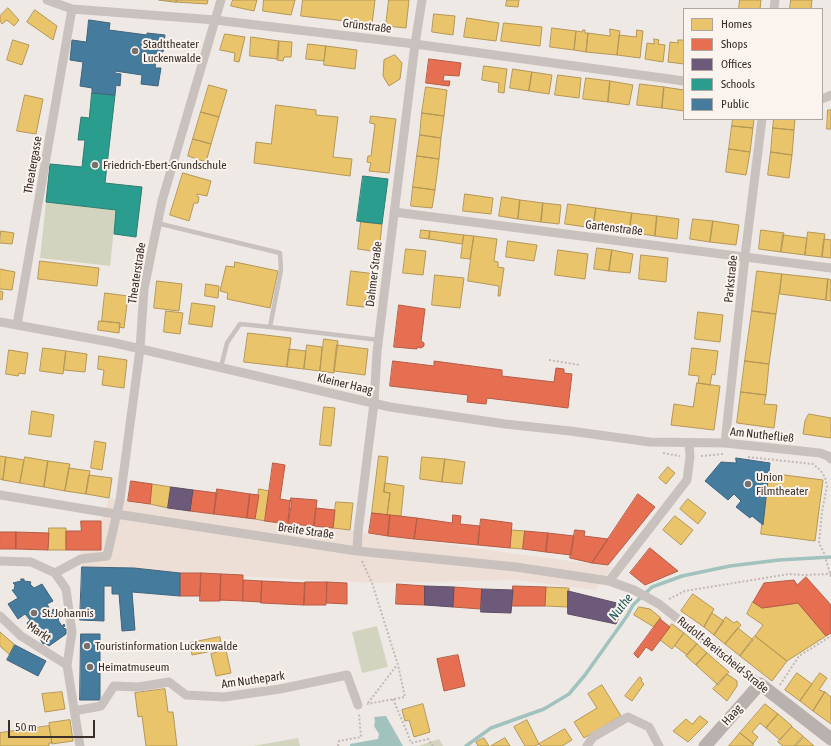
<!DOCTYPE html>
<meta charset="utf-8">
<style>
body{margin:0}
#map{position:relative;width:831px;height:746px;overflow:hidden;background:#efe9e5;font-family:"Asap Condensed",sans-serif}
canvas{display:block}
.legend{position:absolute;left:683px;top:8px;width:140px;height:112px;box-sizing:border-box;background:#fbf3ee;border:1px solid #aea4a0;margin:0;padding:5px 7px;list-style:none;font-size:12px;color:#3a2e2b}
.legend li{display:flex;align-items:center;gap:8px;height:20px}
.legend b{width:20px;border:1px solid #aea4a0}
.scale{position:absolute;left:8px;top:720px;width:87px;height:18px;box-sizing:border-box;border:2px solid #3a2e2b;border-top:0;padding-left:5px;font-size:12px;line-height:14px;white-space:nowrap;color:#3a2e2b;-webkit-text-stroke:3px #fbf3ee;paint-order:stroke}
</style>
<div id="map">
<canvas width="831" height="746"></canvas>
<ul class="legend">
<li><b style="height:11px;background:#e9c46a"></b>Homes</li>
<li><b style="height:11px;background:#e76f51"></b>Shops</li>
<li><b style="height:11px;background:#6d597a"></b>Offices</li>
<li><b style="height:11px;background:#2a9d8f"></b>Schools</li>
<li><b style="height:11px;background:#457b9d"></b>Public</li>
</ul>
<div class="scale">50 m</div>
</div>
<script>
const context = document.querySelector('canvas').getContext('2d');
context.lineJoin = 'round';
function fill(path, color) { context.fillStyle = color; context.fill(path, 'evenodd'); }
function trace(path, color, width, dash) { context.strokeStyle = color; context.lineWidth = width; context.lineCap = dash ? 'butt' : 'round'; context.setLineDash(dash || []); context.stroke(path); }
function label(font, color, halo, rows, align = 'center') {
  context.font = font + ' "Asap Condensed",sans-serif'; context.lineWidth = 4; context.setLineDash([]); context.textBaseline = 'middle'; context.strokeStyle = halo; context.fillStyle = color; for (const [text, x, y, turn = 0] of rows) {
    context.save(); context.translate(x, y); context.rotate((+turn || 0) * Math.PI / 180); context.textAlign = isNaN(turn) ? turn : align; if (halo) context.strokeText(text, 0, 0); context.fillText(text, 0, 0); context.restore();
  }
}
const green = new Path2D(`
 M46,202L116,210L110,266L40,258Z
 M377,626L388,667L362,673L352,632Z
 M298,738L300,746H253Z
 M439,739L443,746H418Z`);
const plaza = new Path2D(`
 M109,498L168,508L288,524L350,530L358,532L613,567L595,590L516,580L372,583L180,573L134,568L82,567L81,550H101V521Z`);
const water = new Path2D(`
 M386,716L403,746H350V744L378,739L379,734L374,726L375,721L374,717Z`);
const homes = new Path2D(`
 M159,0H177L176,2Z
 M177,0H208L207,4L176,2Z
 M233,0H257L254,11L231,6Z
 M264,0H295L291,15L263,11Z
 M303,0H375L372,24L301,16Z
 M389,0H409L406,28L386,26Z
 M507,0H519L518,7L506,6Z
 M740,0H761L760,9H739Z
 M791,0H812L811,9H790Z
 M8,8L19,20L14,26L7,20L2,24L0,21V16Z
 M35,10L57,26L53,40L27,22Z
 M434,14L455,16L453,35L432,32Z
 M467,18L499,23L496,41L464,37Z
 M504,23L542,27L540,46L501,41Z
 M552,28L576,31L574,50L550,47Z
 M610,29L620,31L617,55L586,52L588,33L610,36Z
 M583,30H585V33H588L586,52L574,50L576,31L582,32Z
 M637,30L643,31L640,58L617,55L619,35L636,37Z
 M225,34L245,37L239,62L234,61L235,53L220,50Z
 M251,37L279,41L278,59L250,56Z
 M654,39L659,40L658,44L665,45L663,62L645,59L647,43L654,44Z
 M13,40L29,45L22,65L7,60Z
 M678,40H684V64L668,62L670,42L678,43Z
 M279,41L292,42L291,57H284L283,61L277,60Z
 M308,44L326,46L324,61L306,59Z
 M326,46L357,50L355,69L324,65Z
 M395,55L402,63L400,79L389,86L383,76L384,60Z
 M484,66L507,69L504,93L498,92L499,83L482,80Z
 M513,69L532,72L529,91L510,88Z
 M532,72L552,75L549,94L529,91Z
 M558,75L581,78L579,98L555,95Z
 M586,78L610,81L608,102L583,99Z
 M610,81L633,85L629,105L608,102Z
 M640,84L664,87L662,108L637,105Z
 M209,85L227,90L219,117L201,112Z
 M426,87L447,90L444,116L422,113Z
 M664,87L684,90V111L662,108Z
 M25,95L43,99L36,134L17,131Z
 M276,105L316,110V115L338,117L333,157L352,159L350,176L254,163L256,142L271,144Z
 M828,110H831V129H827Z
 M201,112L219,117L211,144L193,139Z
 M422,113L444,116L441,138L420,135Z
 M371,116L396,119L389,173L369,171L371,163L367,162L368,156H371L375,124L370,123Z
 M733,119H754L753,128L732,126Z
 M774,119H795L794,130L773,128Z
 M732,126L753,128L750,152L729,149Z
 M773,128L794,130L792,155L771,152Z
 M420,135L441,138L439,159L417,156Z
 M193,139L211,144L206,162L188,156Z
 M729,149L750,152L746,175L726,172Z
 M771,152L792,155L789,178L768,175Z
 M417,156L439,159L435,190L413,187Z
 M183,173L211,181L207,196L197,194V196L199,197L198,203H194L189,221L170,215Z
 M413,187L435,190L432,208L411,206Z
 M465,194L493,198L491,214L463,211Z
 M502,197L520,200L518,219L499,216Z
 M520,200L543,203L541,222L518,219Z
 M543,203L561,205L559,224L541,222Z
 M568,204L596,208L593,228L565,224Z
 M596,208L632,213L629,232L593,228Z
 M632,213L657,216L655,236L629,232Z
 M657,216L679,219L677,239L655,236Z
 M693,219L713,221L710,242L690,239Z
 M713,221L739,225L736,245L710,242Z
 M361,222L382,224L379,252L358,249Z
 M421,230L430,231L429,239L420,238Z
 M761,230L784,233L781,252L759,249Z
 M1,231L14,233L12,244L0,243Z
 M430,231L464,235L462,244L429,239Z
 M808,232L825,234L822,257L805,255Z
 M464,235L474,236L470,259L461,258Z
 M783,235L807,238L805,255L781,252Z
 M474,236L497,239L494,261L498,262V267L504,268L500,296H498L499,286L468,281Z
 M824,239L831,240V258L822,257Z
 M508,241L537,245L534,261L506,257Z
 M597,248L612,250L609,271L594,269Z
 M406,249L426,251L423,275L403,273Z
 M558,250L588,254L585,279L555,275Z
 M612,250L633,254L630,273L609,271Z
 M641,255L668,258L666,282L639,279Z
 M40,261L99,268L97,286L38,279Z
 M235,262L278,271L270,308L227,299L228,293L220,291L226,266L234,267Z
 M0,269L15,272L12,290L0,289Z
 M351,271L376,274L373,304H369V300L365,299L364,307L347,305Z
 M757,271L782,274L776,314L752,311Z
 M782,274L828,279L826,300L780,294Z
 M435,275L464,278L460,308L432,305Z
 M828,279L831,280V301L826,300Z
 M157,281L182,284L179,311L154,308Z
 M206,284L219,286L218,298L205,296Z
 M0,291L3,292L2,300L0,299Z
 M105,293L128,296L124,328L119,327L120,323L102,321Z
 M192,303L215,306L212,327L189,324Z
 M166,311L183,313L180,334L164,332Z
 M752,311L776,314L769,364L745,361Z
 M698,312L723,315L720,342L695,339Z
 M99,321L120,323L119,333L98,330Z
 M248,333L291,338L287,367L244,362Z
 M324,339L338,341L334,373L320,371Z
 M307,345L322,347L320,371L304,369Z
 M337,345L368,349L365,375L334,371Z
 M43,348L66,351L63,374L40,371Z
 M692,348L718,351L715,375L712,374L710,385L698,383L699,376L689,375Z
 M289,349L306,351L304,369L287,367Z
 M9,350L28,353L25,374L19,373L18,376L6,374Z
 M66,351L87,354L85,372L64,370Z
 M99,356L127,360L124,388L102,385L104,370L98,369Z
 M745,361L769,364L766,395L741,392Z
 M697,383L720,386L714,430L671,425L674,404L693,407Z
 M741,392L766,395L764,404L777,405L774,428L737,423Z
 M324,407L335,408L331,446L320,445Z
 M32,411L54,415L51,437L29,434Z
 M809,414L831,418V438L803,434L805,421Z
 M95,441L106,443L102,470L91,468Z
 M0,456L6,457L3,480L0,479Z
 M379,456L388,457L384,492L390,493L387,515L372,513Z
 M6,457L24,460L20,483L3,480Z
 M25,457L48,461L44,487L20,483Z
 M422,457L445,459L442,482L420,479Z
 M445,459L465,462L462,484L442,482Z
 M48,461L70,464L65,491L44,487Z
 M668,467L675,473L666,484L659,478Z
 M69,468L90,471L86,494L65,491Z
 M769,473L823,480L815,541L761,534Z
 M89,475L112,478L109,498L86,494Z
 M385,483L404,486L401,516L387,515L390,493L384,492Z
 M152,484L171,487L168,508L150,504Z
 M259,489L269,491L265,521L255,519Z
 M688,499L706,513L698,524L680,509Z
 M336,502L353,503L350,530L333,528Z
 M675,516L693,530L681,545L663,530Z
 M49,528H66V550H48Z
 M512,530L525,531L523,549L510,548Z
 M546,587L569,588L568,607L545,606Z
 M693,594L714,609L704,627L681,611Z
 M753,602L762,608L798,603L826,636L787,661L755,636L763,625L747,614Z
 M639,607L650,609L661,618L654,627L634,615Z
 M712,613L724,621L714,635L704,627Z
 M726,617L734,623L737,621L741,625L725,644L714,635Z
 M672,624L684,633L672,649L660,640Z
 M738,628L753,640L740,656L725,644Z
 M0,632L15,645L10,655L0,646Z
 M684,633L697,644L687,655L675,646Z
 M755,636L787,661L772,681L740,656Z
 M220,637L222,649L192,655L190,643Z
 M697,644L707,653L696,665L686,656Z
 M226,650L231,673L216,676L211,654Z
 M707,653L729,672L718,685L696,665Z
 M797,673L812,684L800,701L785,690Z
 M820,673L827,678L819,690L825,692L813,711L800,701Z
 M727,674L737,681V686L727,701L713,689Z
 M640,677L642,679L641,681L644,684L632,701L625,696Z
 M602,685L621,716L584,738L574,722L597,708L588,694Z
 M165,689L168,712H173L177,746H146L142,716L138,717L135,693Z
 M62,692L65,709L45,712L42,694Z
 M825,692L831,697V724L813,711Z
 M423,704L430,732L414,737L409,720L405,721L402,710Z
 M765,704L778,714L766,728L760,723L752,732L758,737L753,744L740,733Z
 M778,714L792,726L780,740L766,728Z
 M700,716L708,722L688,742L673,731L686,719L692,724Z
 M70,720L73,741L52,744L49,723Z
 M527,720L539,744L535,746H525L514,727Z
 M49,726L52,743H49V746H0V733Z
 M792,727L803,736L795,745V746H783L778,742Z
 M565,729L572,740L562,746H541L539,744Z
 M740,733L754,744L752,746H729Z
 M804,737L814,746H796Z
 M484,738L489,746H478L476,742Z
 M505,738L510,746H491Z`);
const shops = new Path2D(`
 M429,59L461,63L459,76L444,75L443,81H450L449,86L426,83Z
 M399,305L425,309L421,341L424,343V346L421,348L417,347V349L394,347Z
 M393,361L434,366V361L502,370V376L554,382L556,368L564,369V373L572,374L568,408L487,398L486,404L467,402L468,395L390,386Z
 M273,463L285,465L280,499L292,501L288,524L265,521Z
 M131,481L152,484L150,504L128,501Z
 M217,489L250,494L247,518L214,514Z
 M193,490L217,493L214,514L190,511Z
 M250,494L259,495L255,519L247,518Z
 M638,494L655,507L608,565L592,563Z
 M291,498L317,500L314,526L288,524Z
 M316,508L335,510L333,528L314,526Z
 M372,513L390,515L388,536L369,533Z
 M390,515L417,518L414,539L388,536Z
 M453,515L461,516L460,524L480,526L478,545L414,539L417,518L452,523Z
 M481,519L512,523L510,548L478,545Z
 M81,521H101V550H66V531H81Z
 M575,530L585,531L584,536L608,539L592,563L570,558Z
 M525,531L548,533L546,552L523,549Z
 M0,532H16V549H0Z
 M16,532L49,533L48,550L16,549Z
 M548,533L574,536L571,555L546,552Z
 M650,548L678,571L645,585L630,573Z
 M180,573H201L200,596H180Z
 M201,573L221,574L220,601H200Z
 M221,574L243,575V601L220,600Z
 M806,577L831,605V633L826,636L798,603L762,608L753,602L764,583L794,580L797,585Z
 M244,580L262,581L261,602L243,601Z
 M262,581L305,583L304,605L261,603Z
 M305,582H327L326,605H304Z
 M327,582L347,583V604L327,603Z
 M397,584L425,586V605L396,604Z
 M513,586L546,587L545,606H512Z
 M454,587L482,589L481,609L453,607Z
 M660,619L670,627L652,651L646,647L638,658L634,654Z
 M458,655L465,686L444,691L437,659Z`);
const offices = new Path2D(`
 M171,487L193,490L190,511L168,508Z
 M425,586L454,587L453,607L425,605Z
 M482,589L513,590L511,613L481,612Z
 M568,591L625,605L616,624L568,614Z`);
const schools = new Path2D(`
 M92,93L115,95L105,183L142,187L136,237L114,234L116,210L46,202L50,164L82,167L85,140H78L81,117L89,118Z
 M363,176L388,179L382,224L357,221Z`);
const public = new Path2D(`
 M89,20L110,23L109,30L147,35V33L165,35L163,52L157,51L155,68H161L158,86L141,84L142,75L115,71V73L121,74L120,86L116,85L115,95L92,93V88L80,86L83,62L70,60L72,40L86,42Z
 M736,458L770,463L763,525L752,516L750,518L736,507L741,501L734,494L728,500L705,481L721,462L736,463Z
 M82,567L134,568L180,573V596L132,592L135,630L122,631L119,594H112V586H104V621L80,620Z
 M21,579H24V581L31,582L30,584L34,588L42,584L53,601L47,604L51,611L54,609L55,610L52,612L57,618L59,617L60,618L58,620L62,626L64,624L65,626L63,628L66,629V634L49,646L45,643L43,644L40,639L42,638L38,633L35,635L34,633L37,631L31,623L28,625L27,623L30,620L25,614L18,619L8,604L18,598L12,590H14L15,585L13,583L21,581Z
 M81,634H100V700H80Z
 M15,645L46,661L38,676L7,660Z`);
const stream = new Path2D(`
 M466,746L491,728L544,709L569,694L585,675L627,616L633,605L652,587L682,576L730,566L779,560L831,557`);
const path = new Path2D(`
 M549,360L580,365
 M663,453L680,456
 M701,456L724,454
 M748,457L813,464L820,470L825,477L827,486L822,512L819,543L824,553L831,577
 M362,561L372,583L398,665L405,697L367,704
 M669,599L685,591L789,574L803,575L831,574
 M780,685L799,656L831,636
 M393,699C399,714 406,728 411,743L428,739L433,746
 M368,703L397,665
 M338,746L339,741L361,737L359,714`);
const lane = new Path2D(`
 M157,223L280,253L281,270L270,327L240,324L227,343L221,367
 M270,327L379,340`);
const street = new Path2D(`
 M47,0L72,9L215,20L415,44L684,81
 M774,9L775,0
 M822,99L831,95
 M394,212L831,268
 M0,322L115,343L390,407L505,424L570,431L650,442L725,443L820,453L828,456L831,459
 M17,325L72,9
 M725,443L745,256L762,119
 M0,495L103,512L357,551L516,567L609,581L634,590L659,604L760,684
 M357,551L358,532L374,403L377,352L415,44L422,0
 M0,561L31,562L55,573L66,589L72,632L67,665L80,746
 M55,573L81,559L107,556L120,500L140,349L144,289L162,201L221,0
 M609,581L687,480L690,457L689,443
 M0,616L21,636L67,665
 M74,711L101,706L114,686L138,687L169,682L186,695L224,697L280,689L347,675L358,705
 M587,746L593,737L628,717L649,727L659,746`);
const secondary = new Path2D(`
 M705,746L760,684L831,739`);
const markers = [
 [135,51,4,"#796f6c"],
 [95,165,4,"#796f6c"],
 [748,484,4,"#796f6c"],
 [34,613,4,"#796f6c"],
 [87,646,4,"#796f6c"],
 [90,667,4,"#796f6c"]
];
const streetNames = [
 ["Grünstraße",367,26,7],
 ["Theatergasse",33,165,-80],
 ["Gartenstraße",614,228,7],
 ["Theaterstraße",137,273,-81],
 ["Dahmer Straße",374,274,-83],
 ["Parkstraße",731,279,-84],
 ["Kleiner Haag",345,384,13],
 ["Am Nuthefließ",762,435,6],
 ["Breite Straße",306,531,8],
 ["Markt",39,632,34],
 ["Rudolf-Breitscheid-Straße",723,655,39],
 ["Am Nuthepark",253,680,-8],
 ["Haag",732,715,-48]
];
const poiNames = [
 ["Stadttheater",143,44],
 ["Luckenwalde",143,58],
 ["Friedrich-Ebert-Grundschule",103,165],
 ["Union",756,477],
 ["Filmtheater",756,491],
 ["St. Johannis",42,613],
 ["Touristinformation Luckenwalde",95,646],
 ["Heimatmuseum",98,667]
];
const waterNames = [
 ["Nuthe",621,607,-52]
];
fill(green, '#d3d4bf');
fill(plaza, '#eddfd5');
fill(water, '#a1c2bd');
fill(homes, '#e9c46a');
trace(homes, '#b49757', 1);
fill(shops, '#e76f51');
trace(shops, '#b35c46', 1);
fill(offices, '#6d597a');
trace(offices, '#5e4c62', 1);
fill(schools, '#2a9d8f');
trace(schools, '#2f7c71', 1);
fill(public, '#457b9d');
trace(public, '#42647b', 1);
trace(stream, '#a1c2bd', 3.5);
trace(path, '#c1bab6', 2, [2, 2]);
trace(lane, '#c9c1bd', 4.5);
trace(street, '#c9c1bd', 9);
trace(secondary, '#b9b1ae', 13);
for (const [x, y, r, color] of markers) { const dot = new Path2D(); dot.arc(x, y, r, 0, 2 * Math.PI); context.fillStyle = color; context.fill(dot); trace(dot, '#fbf3ee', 1.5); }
label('12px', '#3a2e2b', '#fbf3ee', streetNames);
label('12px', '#3a2e2b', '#fbf3ee', poiNames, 'left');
label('italic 13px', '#205c59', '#fbf3ee', waterNames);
</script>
